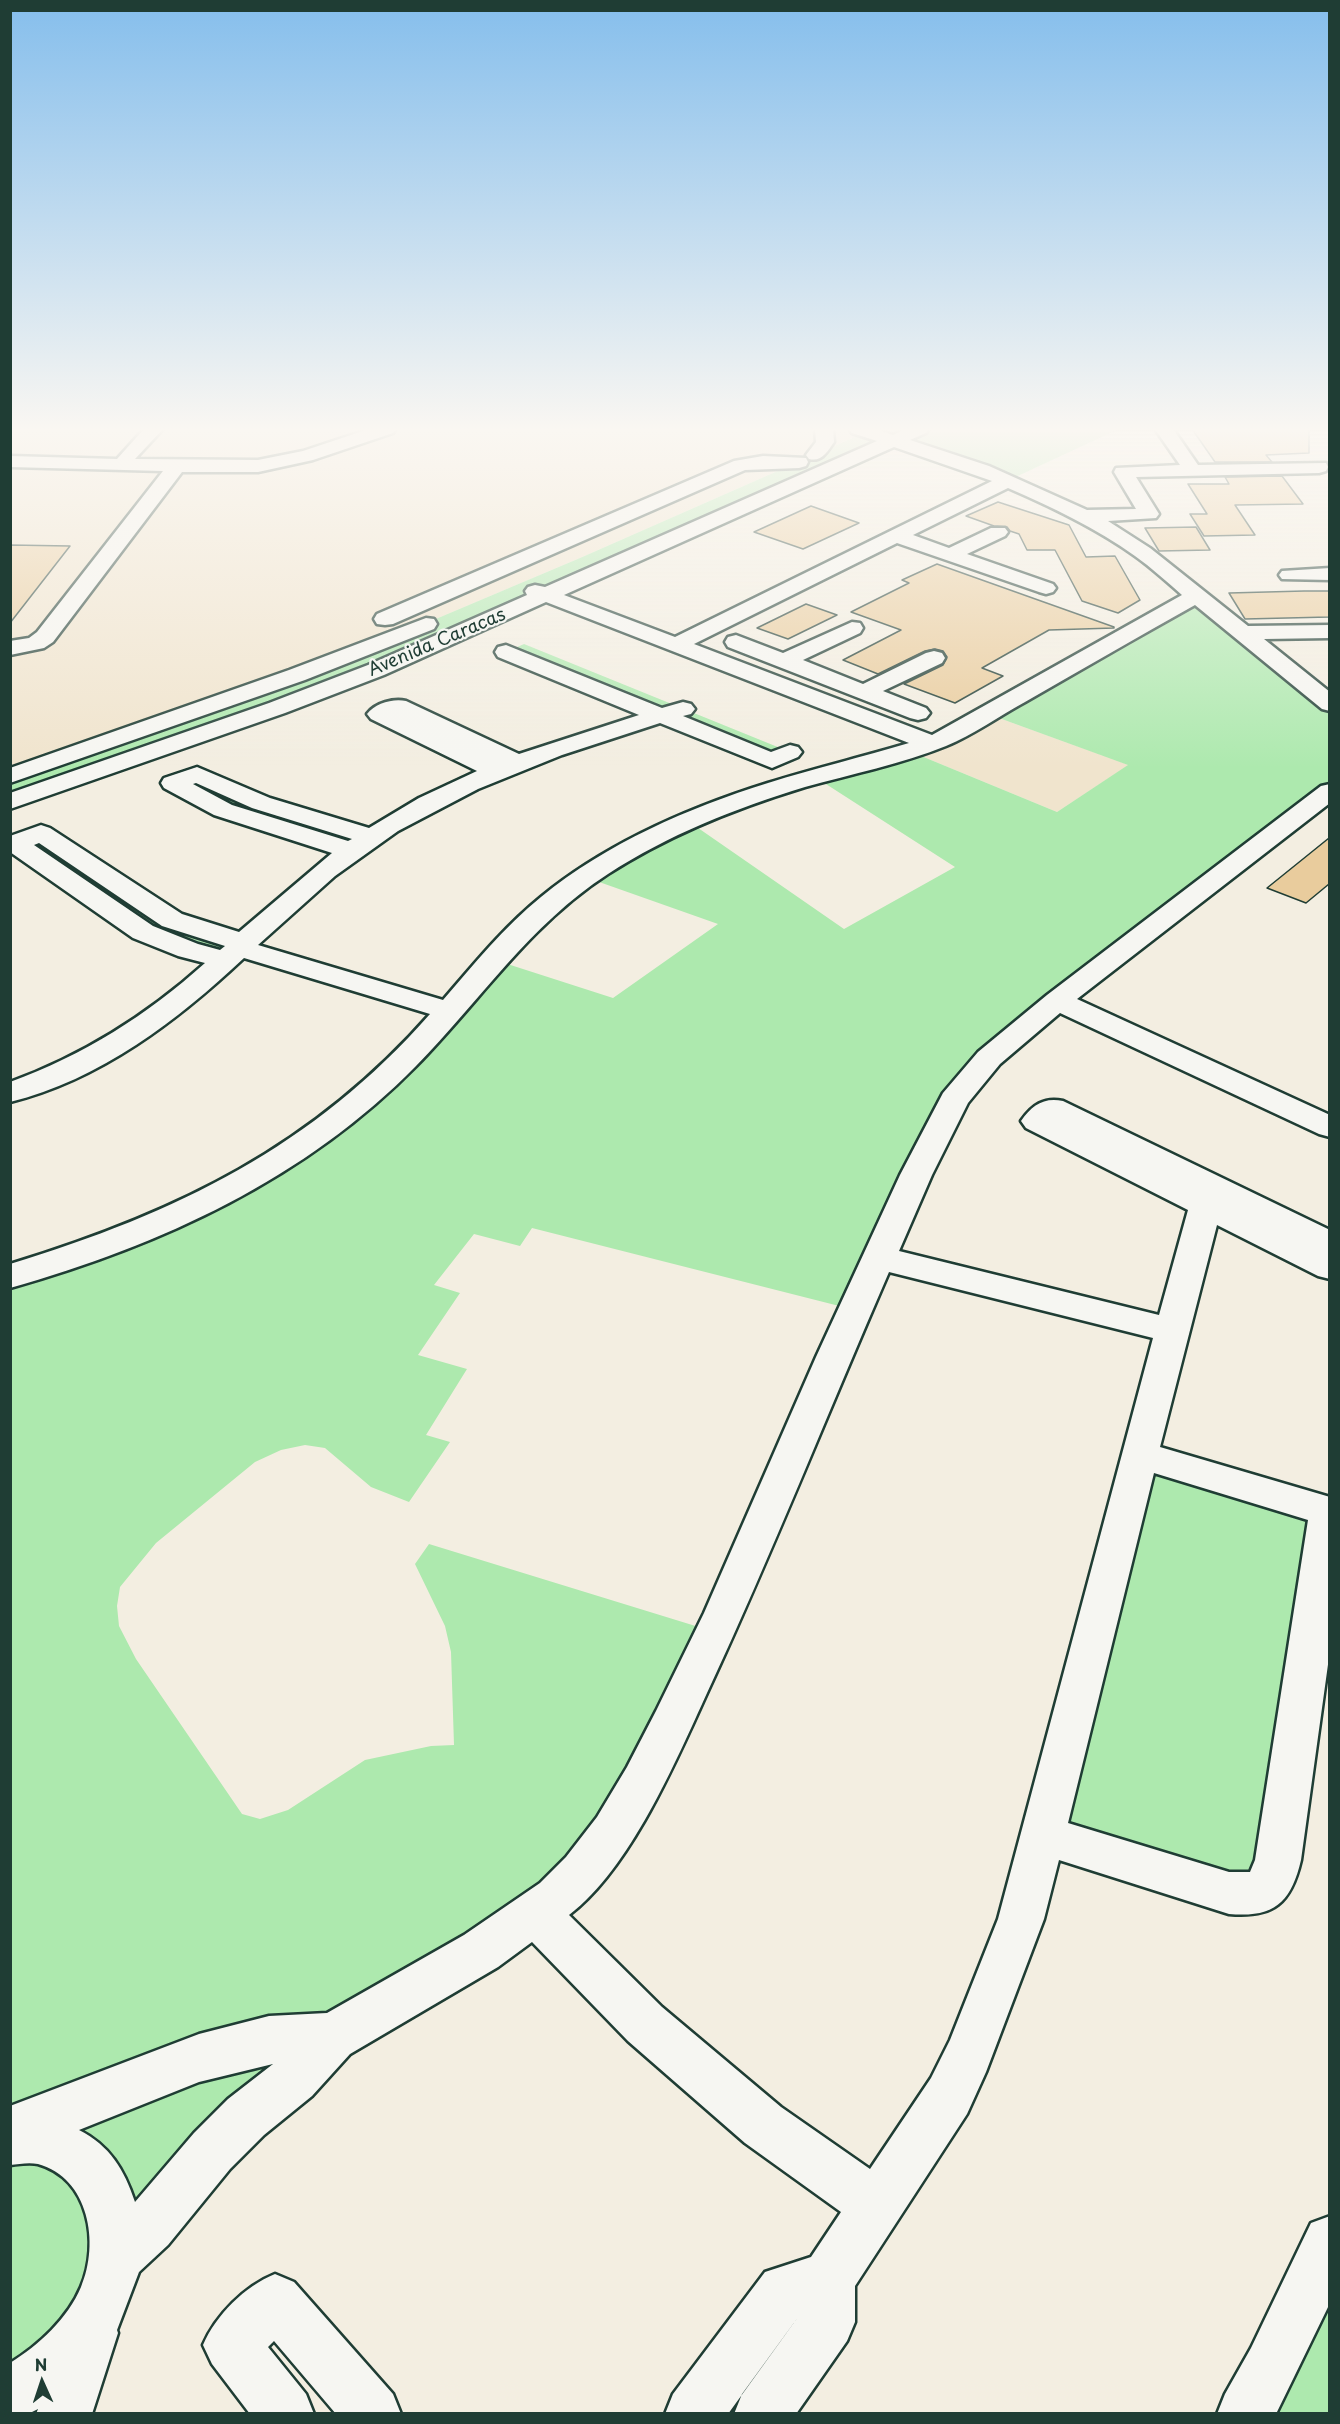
<!DOCTYPE html>
<style>
body{margin:0}
#map{position:relative;width:1340px;height:2424px;overflow:hidden;background:#f3eee1;font-family:"Playpen Sans",sans-serif}
canvas{display:block}
.frame{position:absolute;inset:0;border:12px solid #1f3d34;pointer-events:none}
.north{position:absolute;left:12px;top:2352px;width:60px;height:60px;-webkit-text-stroke:4px #f6f6f2;paint-order:stroke;rotate:357deg;font-size:16px;font-weight:700;line-height:24px;text-align:center;color:#1f3d34}
.north::after{content:'';display:block;margin:auto;width:21px;height:27px;background:#1f3d34;clip-path:polygon(50% 0,100% 100%,50% 72%,0 100%)}
</style>
<div id="map">
<canvas width="1340" height="2424"></canvas>
<div class="frame"></div>
<div class="north">N</div>
</div>
<script>
const context = document.querySelector('canvas').getContext('2d');
context.lineJoin = 'round';
function fill(path, color) { context.fillStyle = color; context.fill(path, 'evenodd'); }
function trace(path, color, width, dash) { context.strokeStyle = color; context.lineWidth = width; context.lineCap = dash ? 'butt' : 'round'; context.setLineDash(dash || []); context.stroke(path); }
function label(font, color, halo, rows, align = 'center') {
  context.font = font + ' "Playpen Sans",sans-serif'; context.lineWidth = 4.5; context.setLineDash([]); context.textBaseline = 'middle'; context.strokeStyle = halo; context.fillStyle = color; for (const [text, x, y, turn = 0] of rows) {
    context.save(); context.translate(x, y); context.rotate((+turn || 0) * Math.PI / 180); context.textAlign = isNaN(turn) ? turn : align; if (halo) context.strokeText(text, 0, 0); context.fillText(text, 0, 0); context.restore();
  }
}
const built = new Path2D(`
 M10,429H873L580,558L379,643L11,776Z
 M988,714L1129,765L1057,812L909,751Z`);
const green = new Path2D(`
 M873,429H1119L1007,481L895,440L503,615L11,802L10,776L379,643L580,558Z
 M1197,595L1329,704V791L989,1058L855,1310L532,1228L520,1246L474,1234L434,1285L460,1293L418,1355L467,1369L426,1435L450,1442L409,1502L371,1487L325,1448L305,1445L281,1450L255,1462L156,1543L120,1587L117,1606L119,1626L136,1659L242,1814L260,1819L288,1810L365,1760L431,1746L454,1745L451,1652L445,1626L415,1564L429,1544L715,1632L643,1781L481,1951L179,2187L64,2413L11,2414V1276L292,1155L495,960L613,998L718,924L585,877L688,821L844,929L955,867L815,777L909,751L1057,812L1128,765L988,714Z
 M524,644L790,752L772,761L506,652Z
 M197,774L373,837L352,851L173,783Z
 M41,833L158,912L244,943L225,960L188,950L15,843Z
 M1140,1455L1329,1512L1269,1886L1042,1835Z
 M1329,2242V2413L1245,2414Z`);
const building = new Path2D(`
 M1192,429H1309V453L1266,455L1272,462H1215Z
 M1282,476L1303,504L1235,505L1255,535L1204,536L1190,514H1207L1188,484H1229L1225,477Z
 M998,502L1069,525L1086,557L1115,556L1140,600L1118,613L1082,601L1055,550H1027L1019,534L1010,531L1007,527L994,526L966,516Z
 M811,506L859,523L803,549L754,532Z
 M1196,527L1210,550L1159,551L1145,528Z
 M10,545L70,546L10,623Z
 M937,564L1114,627V628L1049,630L982,668L1003,676L955,703L904,684L943,665L947,657L943,651L935,649L925,651L878,674L843,660L901,630L851,612L909,583L902,580Z
 M1304,591H1329V617L1245,619L1229,593Z
 M806,604L837,615L788,639L757,628Z
 M1329,838V884L1306,903L1267,888Z`);
const minor = new Path2D(`
 M144,429H163L135,459L258,460L303,451L369,429H396L393,433L313,460L258,472H182L53,642L44,648L10,655V641L29,638L37,632L163,471L10,467V456L117,459Z
 M815,429H833L834,442C827,452 822,462 809,459L806,455L816,442Z
 M849,429H876L893,435L905,429H929L926,433L910,440L989,466L1087,510L1136,509L1114,472L1116,468L1180,465L1155,429H1173L1198,465L1326,463L1328,467L1326,471L1319,473L1136,477L1159,514L1156,518L1108,521L1150,548L1248,626L1330,625V638L1264,639L1330,692V711L1322,709L1195,605C1138,637 1082,669 1025,702C999,716 973,735 946,746C901,764 852,774 805,787C736,808 668,835 608,874C529,925 480,1001 416,1066C305,1179 162,1245 10,1288V1264C177,1213 313,1147 430,1014L244,958C178,1020 100,1080 10,1102V1082C84,1055 147,1015 205,963L178,956L133,938L10,852V836L41,825L50,828L182,914L239,932L332,853L214,815L164,788L161,783L164,778L197,767L270,798L369,828L419,798L477,771L371,719L367,714C375,703 394,698 406,701L519,754L639,715L498,657L495,652L498,647L506,645L662,708L683,702L691,704L695,709L691,714L683,716L771,752L790,745L798,747L802,752L798,757L772,768L660,723L562,755L478,789L398,831L335,876L258,945L443,1000C474,964 504,927 541,897C607,843 688,808 768,783C815,768 863,757 909,743L546,602L384,675L285,713L10,809V793L269,703L368,665L527,595L525,591L528,587L535,585L545,587L877,441L852,433ZM894,447L992,481L675,637L564,595ZM1008,488C1052,507 1096,528 1135,556C1152,568 1167,582 1182,595L932,735L694,644L897,543L1039,592L1046,594L1053,592L1056,588L1053,584L967,554L1005,536L1008,532L1005,528H991L949,548L913,535ZM196,783L252,808L352,839L348,841L232,805L193,784ZM39,843L162,926L225,946L220,950L198,944L153,926L34,845Z
 M763,456L806,458L808,462L806,466L799,468L745,470L393,624L385,625L377,624L374,619L377,614L734,461Z
 M1330,568V580L1282,579L1279,575L1282,571Z
 M426,618L434,619L437,624L434,629L305,680L10,783V768L289,670Z
 M852,622L860,623L863,628L860,633L803,660L863,684L926,653L934,651L942,653L945,658L942,663L883,691L926,708L930,713L926,718L918,720L910,718L728,647L725,642L728,637L736,635L783,653Z
 M1330,784V803L1077,999L1330,1115V1137L1319,1134L1060,1013L1000,1064L968,1103L932,1175L899,1251L1159,1315L1188,1210L1026,1128L1021,1121C1032,1105 1044,1097 1063,1101L1330,1230V1279L1318,1276L1217,1225L1160,1447L1330,1497V1650L1301,1860C1291,1903 1274,1918 1229,1914L1059,1860L1044,1919L986,2072L967,2114L855,2286V2322L847,2341L796,2414H734L742,2394L801,2313L728,2414H665L673,2394L765,2272L811,2257L841,2212L745,2143L628,2041L532,1942L498,1967L350,2054L312,2096L264,2135L230,2169L168,2245L139,2272L117,2330L118,2333L92,2414H36L38,2409L28,2414H10V2363C39,2345 68,2318 81,2287C100,2243 89,2178 38,2164C29,2162 19,2164 10,2165V2106L199,2034L269,2016L327,2013L464,1935L540,1883L566,1857L597,1817L627,1767L656,1711L704,1613L816,1357L900,1175L943,1093L978,1052L1047,995L1321,786ZM889,1272L1153,1338L998,1919L950,2040L931,2078L870,2169L781,2107L662,2007L569,1915C630,1869 676,1761 707,1693C772,1554 828,1412 889,1272ZM1154,1473L1308,1520L1255,1860L1250,1872H1229L1068,1823ZM273,2064L228,2099L194,2133L135,2202C124,2169 110,2146 79,2130L199,2082Z
 M1330,2216V2303L1276,2414H1217L1225,2394L1251,2348L1311,2223Z
 M275,2274L294,2282L393,2394L401,2414H336L274,2341L268,2347L306,2394L314,2414H250L212,2364L203,2345C216,2315 245,2286 275,2274Z`);
const farStreetnames = [
 ["Avenida Caracas",437,643,-23]
];
fill(built, '#f0e4cd');
fill(green, '#ade9ae');
fill(building, '#e9cc9d');
trace(building, '#1f3d34', 1.5);
trace(minor, '#1f3d34', 5);
fill(minor, '#f6f6f2');
const sky = context.createLinearGradient(0, 0, 0, 768);
sky.addColorStop(0, '#85beec');
sky.addColorStop(0.56, '#faf7f2');
sky.addColorStop(1, '#faf7f200');
context.fillStyle = sky;
context.fillRect(0, 0, 1340, 768);
label('18px', '#1f3d34', '#f6f6f2', farStreetnames);
</script>
